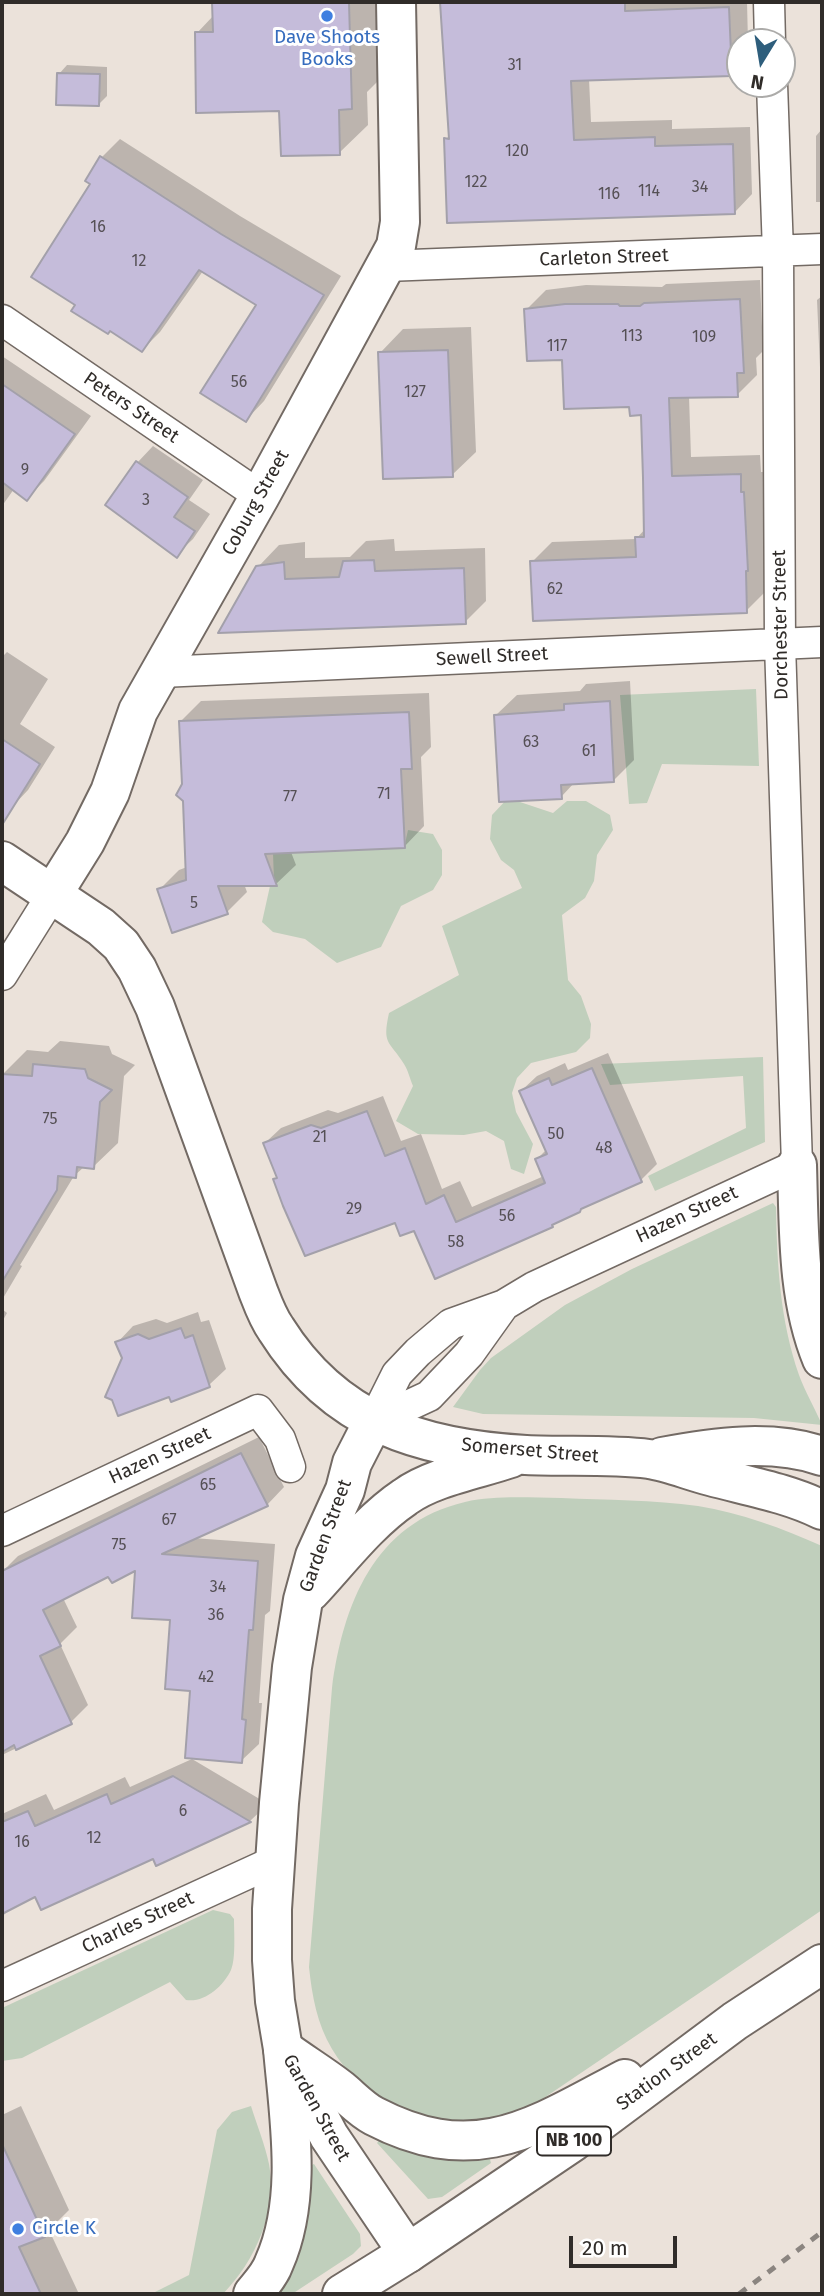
<!DOCTYPE html>
<style>
body{margin:0}
#map{position:relative;width:824px;height:2296px;overflow:hidden;background:#ebe2da;font-family:"Fira Sans",sans-serif}
canvas{display:block}
.frame{position:absolute;inset:0;border:4px solid #302c29;pointer-events:none}
.north{position:absolute;left:726px;top:28px;width:70px;height:70px;box-sizing:border-box;background:#fff;border:2px solid #acaba9;border-radius:50%;rotate:191deg;font-size:19px;font-weight:700;line-height:28px;text-align:center;color:#302c29}
.north::after{content:'';display:block;margin:auto;width:24px;height:32px;background:#2e5e7c;clip-path:polygon(50% 0,100% 100%,50% 72%,0 100%)}
.scale{position:absolute;left:569px;top:2236px;width:108px;height:32px;box-sizing:border-box;border:4px solid #302c29;border-top:0;padding-left:9px;font-size:21px;line-height:24px;white-space:nowrap;color:#302c29;-webkit-text-stroke:5px #fff;paint-order:stroke}
</style>
<div id="map">
<canvas width="824" height="2296"></canvas>
<div class="frame"></div>
<div class="north">N</div>
<div class="scale">20 m</div>
</div>
<script>
const context = document.querySelector('canvas').getContext('2d');
context.lineJoin = 'round';
function fill(path, color) { context.fillStyle = color; context.fill(path, 'evenodd'); }
function trace(path, color, width, dash) { context.strokeStyle = color; context.lineWidth = width; context.lineCap = dash ? 'butt' : 'round'; context.setLineDash(dash || []); context.stroke(path); }
function label(font, color, halo, rows, align = 'center') {
  context.font = font + ' "Fira Sans",sans-serif'; context.lineWidth = 6; context.setLineDash([]); context.textBaseline = 'middle'; context.strokeStyle = halo; context.fillStyle = color; for (const [text, x, y, turn = 0] of rows) {
    context.save(); context.translate(x, y); context.rotate((+turn || 0) * Math.PI / 180); context.textAlign = isNaN(turn) ? turn : align; if (halo) context.strokeText(text, 0, 0); context.fillText(text, 0, 0); context.restore();
  }
}
const green = new Path2D(`
 M756,689L759,766L662,764L647,803L629,804L620,695Z
 M508,798L553,813L567,801H586L610,815L613,830L597,855L594,881L585,898L562,915L568,980L581,996L591,1024L590,1038L576,1052L531,1063L517,1078L512,1093L516,1112L533,1144L524,1174L511,1169L504,1141L486,1131L464,1135L418,1134L396,1121L413,1086C410,1079 408,1070 404,1064C389,1040 382,1045 389,1013L459,975L442,926L522,888L514,870L501,860L490,839L492,815Z
 M408,830L433,834L442,850V875L433,890L401,906L381,947L337,963L305,939L273,932L262,922L270,886L274,881L273,854L404,848Z
 M763,1057L765,1142L655,1191L648,1176L746,1128L743,1076L610,1085L601,1064Z
 M773,1203L776,1207C777,1264 780,1320 799,1375C805,1392 815,1408 822,1425L754,1418L483,1414L453,1407L480,1370L491,1358L565,1305L632,1269Z
 M561,1498C607,1500 653,1500 698,1506C741,1513 782,1528 822,1546V1910L538,2102C467,2140 375,2121 332,2049C317,2024 312,1996 309,1967L332,1688C343,1605 374,1523 465,1502C496,1495 530,1498 561,1498Z
 M213,1910L230,1914L234,1919C234,1932 236,1959 231,1970C223,1987 204,2003 186,2000L170,1982L22,2058L2,2061V2008Z
 M251,2106C257,2125 265,2145 269,2164C278,2211 255,2261 223,2294H151L189,2275L217,2130L232,2112Z
 M381,2138L489,2156L491,2163L442,2197L428,2199L377,2143Z
 M314,2164L360,2234L361,2246L353,2254L292,2294H276C296,2250 314,2217 308,2167Z`);
const shadow = new Path2D(`
 M214,2H378L380,79L367,92L368,125L339,153L280,109L197,33L214,15Z
 M443,2H747L748,42H740V65L731,74L589,79L591,122L672,120V129L750,127L752,194L735,212L446,139L451,134Z
 M67,65L107,67V96L99,104L59,74Z
 M822,129V202H816V136Z
 M120,139L240,216L341,276L264,401L246,420L258,304L203,271L160,332L142,350L78,304L92,184L87,181L102,157Z
 M760,280L763,351L756,358L757,375L737,395L689,396L691,457L760,455L761,472H764L768,549L766,591L746,611L532,562L552,542L636,539L646,528L642,413L564,358L526,310L546,290L586,285L662,287L666,284Z
 M822,296V413L817,300Z
 M471,327L476,452L452,475L380,353L403,329Z
 M2,356L91,416L44,481L27,498L14,489L2,506Z
 M153,446L203,480L189,500L210,514L193,539L176,555L137,463Z
 M394,539L395,551L485,548L486,601L465,622L221,631L258,567L279,545L305,542V558L350,557L366,541Z
 M7,652L48,679L20,724L55,747L28,790L12,807L2,800V657Z
 M630,681L634,760L613,781L575,782L561,797L496,715L517,695L580,691L586,684Z
 M429,693L431,747L421,757L424,826L404,847L291,852L296,865L276,884H244L247,892L227,912L159,890L179,870L187,867L181,721L201,701Z
 M60,1041L109,1046L112,1054L135,1065L124,1076L118,1143L93,1167L85,1166L74,1176L20,1265L22,1266L2,1300L3,1074L27,1050L48,1052Z
 M608,1053L657,1164L641,1180L583,1206L552,1226L415,1229L275,1179L278,1177L265,1143L281,1128L328,1110L338,1113L383,1096L401,1141L421,1134L442,1189L460,1181L472,1207L544,1176L537,1159L547,1149L521,1091L537,1076L565,1063L568,1070Z
 M2,1309L7,1313L2,1322Z
 M198,1312L201,1322L209,1320L226,1369L209,1385L170,1395L123,1358L117,1343L133,1326L156,1319L167,1323Z
 M259,1437L284,1487L267,1505L193,1538L275,1544L270,1611L265,1615L259,1703H262L259,1744L241,1761L191,1690L172,1619L137,1568L109,1575L63,1598L77,1627L60,1644L88,1705L71,1722L2,1755V1572L18,1556Z
 M192,1759L268,1804L250,1821L157,1863L154,1857L35,1895L11,1907L2,1917V1814L46,1794L54,1810L125,1777L130,1787Z
 M21,2106L69,2210L49,2230L79,2294H2V2115Z`);
const building = new Path2D(`
 M212,2H349L352,109L339,110L340,155L281,156L279,111L196,113L195,32H213Z
 M440,2H625V11L729,7L732,76L571,81L574,140L655,137V146L733,144L735,214L447,223L444,138L449,139Z
 M57,73L100,74L99,106L56,105Z
 M100,156L221,234L324,295L246,422L200,393L256,305L199,270L142,352L110,331L108,334L71,311L75,305L31,277L90,184L85,181Z
 M740,299L744,373H737L738,397L669,398L672,476L741,474V492H744L748,571H746L747,613L533,621L530,561L636,557L635,537H644L643,478L641,415L630,416L629,407L564,409L562,360L527,361L524,309L565,304H618L620,306H640L644,303Z
 M448,350L453,477L383,479L378,352Z
 M2,384L75,434L27,501L2,482Z
 M136,461L188,497L174,517L195,531L177,558L105,505Z
 M374,560L375,571L464,568L466,624L218,633L256,566L284,562L285,579L339,577L343,561Z
 M610,701L614,782L561,785L562,799L499,802L494,715L564,710V704Z
 M409,712L412,769H401L405,848L265,854L277,886H218L228,914L172,933L157,889L186,880L183,801L176,795L182,784L179,721Z
 M2,739L40,764L2,825Z
 M33,1064L85,1069L88,1078L112,1090L100,1102L94,1169L77,1167L76,1178L58,1176L57,1190L2,1282V1074L32,1076Z
 M592,1068L642,1182L581,1209L580,1212L552,1225L553,1227L435,1279L414,1231L400,1236L395,1223L305,1256L283,1206L273,1179L277,1178L263,1143L311,1125L321,1128L367,1111L385,1156L405,1148L426,1204L444,1195L456,1222L545,1183L535,1159L547,1154L519,1091L549,1078L552,1085Z
 M181,1328L185,1338L193,1335L210,1387L171,1402L169,1397L118,1416L112,1400L105,1397L122,1358L115,1342L138,1334L149,1339Z
 M241,1453L268,1506L162,1554L258,1561L253,1630H249L242,1719L246,1720L242,1763L185,1758L190,1691L165,1689L170,1620L132,1618L135,1571L112,1583L108,1577L43,1610L61,1646L40,1656L72,1724L16,1750L14,1745L2,1752V1571Z
 M173,1776L251,1822L156,1866L153,1859L41,1910L35,1897L2,1914V1822L28,1811L35,1826L107,1794L111,1804Z
 M2,2144L45,2237L19,2247L41,2294H2Z`);
const street = new Path2D(`
 M769,2L770,42
 M386,266L822,249
 M2,320L260,496
 M161,672L822,642
 M2,975L52,895
 M373,1422L397,1374L418,1352L451,1324L504,1305L534,1287L797,1165L780,644L778,252L772,84
 M373,1422L429,1396L469,1354L504,1305
 M2,1531L258,1410L280,1439L290,1467
 M2,1986L275,1861`);
const secondary = new Path2D(`
 M2,861L101,927L121,945L137,969L155,1007L258,1291C263,1304 268,1318 276,1329C335,1423 421,1449 526,1455C566,1457 609,1454 649,1459C669,1462 690,1471 710,1476C747,1486 788,1493 822,1510
 M52,895L85,842L110,792L138,711L260,496L396,246L400,222L396,2
 M797,1165C799,1230 797,1298 822,1359
 M373,1422L352,1463L345,1490L315,1556L303,1600L292,1667L279,1803L272,1909V1960L275,2001L283,2049L329,2136L408,2253
 M662,1457C713,1447 772,1439 822,1456
 M310,1592C340,1560 368,1522 405,1497C432,1477 479,1469 511,1458`);
const primary = new Path2D(`
 M283,2049C302,2063 322,2075 340,2089C351,2098 362,2110 374,2116C476,2169 534,2127 625,2079
 M253,2294C260,2285 270,2275 274,2263C303,2198 289,2118 283,2049
 M342,2294L408,2253L574,2141L735,2021L822,1964`);
const rail = new Path2D(`
 M739,2294L822,2232`);
const markers = [
 [327,16,7,"#3f7fe0"],
 [18,2229,7,"#3f7fe0"]
];
const numberNames = [
 ["31",515,66],
 ["120",517,152],
 ["122",476,183],
 ["34",700,188],
 ["114",649,192],
 ["116",609,195],
 ["16",98,228],
 ["12",139,262],
 ["113",632,337],
 ["109",704,338],
 ["117",557,347],
 ["56",239,383],
 ["127",415,393],
 ["9",25,471],
 ["3",146,501],
 ["62",555,590],
 ["63",531,743],
 ["61",589,752],
 ["71",384,795],
 ["77",290,798],
 ["5",194,904],
 ["75",50,1120],
 ["50",556,1135],
 ["21",320,1138],
 ["48",604,1149],
 ["29",354,1210],
 ["56",507,1217],
 ["58",456,1243],
 ["65",208,1486],
 ["67",169,1521],
 ["75",119,1546],
 ["34",218,1588],
 ["36",216,1616],
 ["42",206,1678],
 ["6",183,1812],
 ["12",94,1839],
 ["16",22,1843]
];
const shields = [
 [574,2141,74]
];
const shieldNames = [
 ["NB 100",574,2141]
];
const shopNames = [
 ["Dave Shoots",327,38],
 ["Books",327,60],
 ["Circle K",32,2229,"left"]
];
const streetNames = [
 ["Carleton Street",604,258,-2],
 ["Peters Street",131,408,34],
 ["Coburg Street",256,503,-61],
 ["Dorchester Street",781,625,-91],
 ["Sewell Street",492,657,-3],
 ["Hazen Street",687,1215,-25],
 ["Somerset Street",530,1451,5],
 ["Hazen Street",160,1456,-25],
 ["Garden Street",326,1536,-70],
 ["Charles Street",138,1923,-25],
 ["Station Street",667,2072,-36],
 ["Garden Street",316,2108,61]
];
fill(green, '#c0cfbc');
fill(shadow, '#0003');
fill(building, '#c5bcda');
trace(building, '#a3a0aa', 2);
trace(street, '#736a64', 33);
trace(secondary, '#736a64', 42);
trace(primary, '#736a64', 42);
trace(street, '#fff', 30);
trace(secondary, '#fff', 38);
trace(primary, '#fff', 38);
trace(rail, '#8b8580', 5, [9, 9]);
for (const [x, y, r, color] of markers) { const dot = new Path2D(); dot.arc(x, y, r, 0, 2 * Math.PI); context.fillStyle = color; context.fill(dot); trace(dot, '#fff', 2.5); }
label('16px', '#555055', null, numberNames);
for (const [x, y, w] of shields) { const box = new Path2D(); box.roundRect(x - w / 2, y - 14.5, w, 29, 5); context.fillStyle = '#fff'; context.fill(box); trace(box, '#302c29', 2); }
label('bold 18px', '#302c29', null, shieldNames);
label('19px', '#366cbe', '#fff', shopNames);
label('19px', '#302c29', '#fff', streetNames);
</script>
